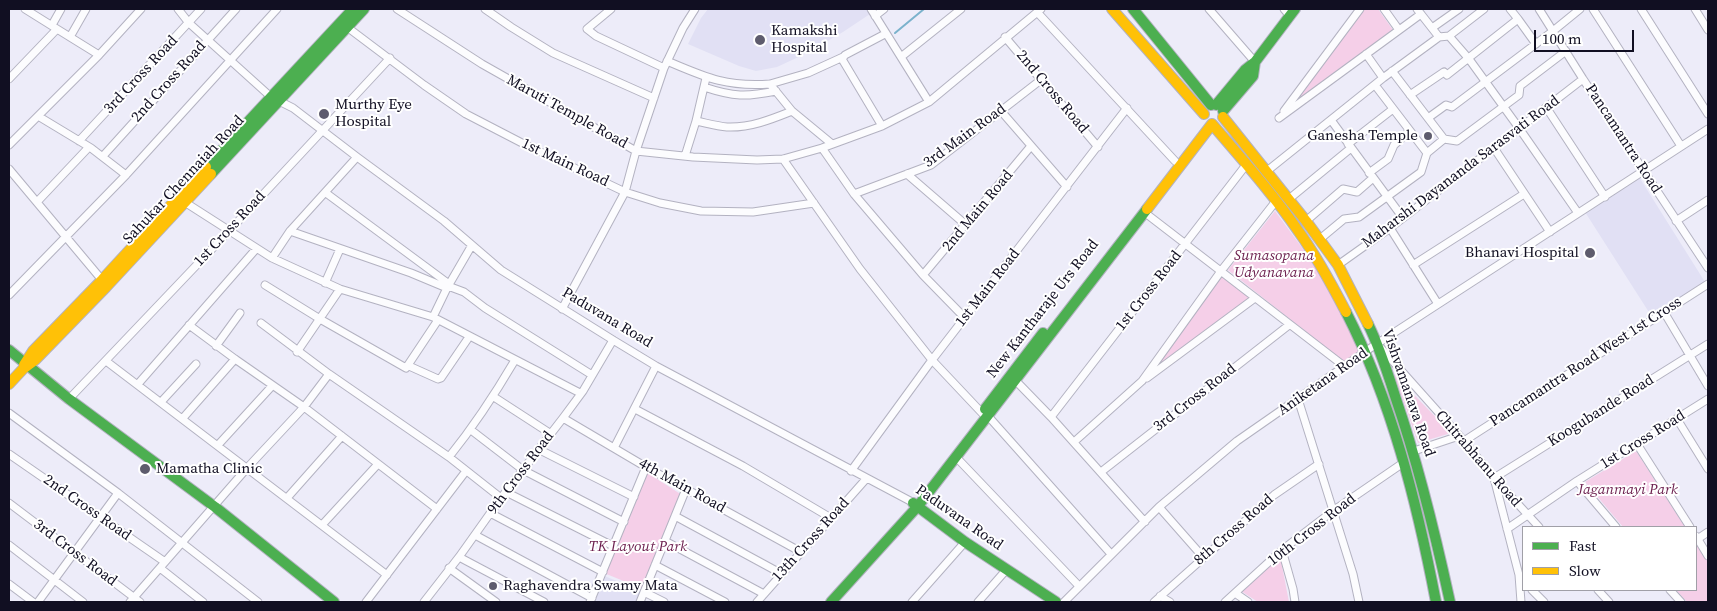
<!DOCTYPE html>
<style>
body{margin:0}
#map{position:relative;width:1717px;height:611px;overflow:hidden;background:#edecf9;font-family:"Source Serif 4",serif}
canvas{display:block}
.frame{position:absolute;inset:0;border:10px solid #110f22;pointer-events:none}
.legend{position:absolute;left:1522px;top:526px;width:175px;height:65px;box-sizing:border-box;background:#fff;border:1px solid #a09fa7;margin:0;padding:6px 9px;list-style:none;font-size:15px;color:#110f22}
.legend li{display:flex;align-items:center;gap:10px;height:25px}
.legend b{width:25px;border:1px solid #a09fa7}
.scale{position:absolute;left:1534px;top:30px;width:100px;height:22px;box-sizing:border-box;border:2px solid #110f22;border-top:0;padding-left:6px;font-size:15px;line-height:18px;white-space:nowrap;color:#110f22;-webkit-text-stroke:4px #fff;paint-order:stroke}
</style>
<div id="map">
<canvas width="1717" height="611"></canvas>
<div class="frame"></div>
<ul class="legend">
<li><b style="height:6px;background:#4caf50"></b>Fast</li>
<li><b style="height:6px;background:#ffc107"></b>Slow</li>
</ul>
<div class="scale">100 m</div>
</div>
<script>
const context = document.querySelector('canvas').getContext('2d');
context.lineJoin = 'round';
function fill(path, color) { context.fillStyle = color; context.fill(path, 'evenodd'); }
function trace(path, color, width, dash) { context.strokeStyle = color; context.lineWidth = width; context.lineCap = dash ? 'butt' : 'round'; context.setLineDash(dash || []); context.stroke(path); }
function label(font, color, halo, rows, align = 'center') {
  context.font = font + ' "Source Serif 4",serif'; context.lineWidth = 4; context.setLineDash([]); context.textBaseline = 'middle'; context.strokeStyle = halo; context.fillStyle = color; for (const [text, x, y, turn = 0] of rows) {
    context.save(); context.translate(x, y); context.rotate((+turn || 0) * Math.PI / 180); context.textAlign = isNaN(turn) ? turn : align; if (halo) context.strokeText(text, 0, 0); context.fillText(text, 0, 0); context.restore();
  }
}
const built = new Path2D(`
 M708,9H867L870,14L843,32L805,54L777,67L756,71L739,66L688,44L701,18Z
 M1639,177L1705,282L1652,317L1585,212Z
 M602,575L644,592L640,602H590Z`);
const green = new Path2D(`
 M1365,9H1378L1393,30L1294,103Z
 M1275,211L1320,272L1359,351L1344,362L1228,270Z
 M1221,275L1251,298L1155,368Z
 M1394,374L1451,433L1418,443Z
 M1636,451L1685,527H1623L1585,482Z
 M646,472L682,495L643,589L604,573Z
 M1696,545H1697L1708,562V602H1687L1676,590H1696Z
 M1280,556L1289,602H1258L1241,591Z`);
const stream = new Path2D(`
 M895,33L924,9`);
const street = new Path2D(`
 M25,9L57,29
 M178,9L189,23L271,97L293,108L357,157L444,221L501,270L613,340L656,366L912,502
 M397,9L482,64L636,151L693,157L757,160L783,159L822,148L882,126L929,102L1041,9
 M485,9L511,27L553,53L654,98
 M611,9L587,29L596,36L664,68
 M871,9L929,102
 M1209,9L1255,62
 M1284,9L1289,15
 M1384,9L1399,30
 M1417,9L1439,37
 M1510,9L1518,19
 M1539,9L1583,79L1708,268
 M1593,9L1681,146
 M1641,9L1708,114
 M1695,9L1708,30
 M1037,12L1175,161
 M875,16L884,9
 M52,25L61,9
 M347,27L424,85L466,114L522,143L625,192L660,203L701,211L753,212L814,203
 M1432,28L1459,9
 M1449,36L1484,9
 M70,37L86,9
 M1005,37L1098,147
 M1439,37L1449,36L1469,59L1519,128L1578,213
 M1366,54L1383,78
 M901,57L961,9
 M667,61C707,78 726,87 770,84L792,111L832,144
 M1392,71L1444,139L1457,141L1519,95L1520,86L1566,51
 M9,79L57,29L99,55
 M770,84L808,73L843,57
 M1375,85L1427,153
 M704,87C734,97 746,97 776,91
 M1410,95L1444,72L1447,75L1518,19L1536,44
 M1546,107L1605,197
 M1001,111L1067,187
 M1284,111L1360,9
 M38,116L91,148L126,175
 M1279,118L1421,14
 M1428,118L1446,105L1452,107L1553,31L1580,9
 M1331,120L1403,218
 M696,121C706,123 717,126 727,127C750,128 772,119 792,111
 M882,126L842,59L845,55L885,34
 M79,141L201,9
 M1348,144L1393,109
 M9,145L99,55L141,9
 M822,148L854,194L923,275L965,318
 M1494,148L1550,232
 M103,156L236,9
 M685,156L696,121L706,78
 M783,159L860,269L932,360L982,413L988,416L1111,554
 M9,169L102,280
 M1267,171L1383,78L1439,37
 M1369,173L1388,159L1394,145L1410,131
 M907,174L966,225
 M326,193L449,284
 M854,194L931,165L1042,79
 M1289,199L1351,148
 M183,201L272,258L340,289L433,317L580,393
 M37,202L89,147
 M1144,212L1344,366
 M1306,221L1343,189L1357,192L1373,178
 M1676,221L1708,200
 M1390,228L1438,304
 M290,231L411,273L447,288
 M1320,239L1344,219L1359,217L1421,172L1427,153L1444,139
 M272,258L290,231L357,157
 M1338,265L1390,228L1583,79
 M1413,265L1524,194
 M923,275L1031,146
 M325,283L340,249
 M265,285L320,319L406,368L438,320
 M448,286L464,292L485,308L592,375
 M9,295L126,175L277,9
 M562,309L625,192L636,151L664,68L683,28L695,9
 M1664,312L1708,386
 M433,317L447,288L472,245
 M261,323L329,374L449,457L501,498
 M189,325L235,359L304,407L437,509
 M216,346L240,313
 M1381,348L1464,441L1494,478L1539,527
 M297,352L340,289
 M106,361L387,575
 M409,366L438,379L441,378L469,337
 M1147,378L1255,298
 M1016,381L1051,417L1145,522
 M138,384L256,249
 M494,397L551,434
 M69,399L230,230L390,58
 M1298,399L1353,574L1359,602
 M161,402L196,364
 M635,409L743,466L831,518
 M9,413L118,493L258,602
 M1051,417L1246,165
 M183,418L235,359
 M563,418L646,467L801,552
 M1677,419L1708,469
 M471,430L523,470L624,522
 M1464,441L1708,284
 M1074,442L1142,381L1221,271L1276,201
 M1637,444L1690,527
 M218,445L272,386
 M614,448L656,366
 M540,450L634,497
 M1414,451L1459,436
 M9,454L165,562
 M449,457C474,426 495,394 515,360
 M956,457L1079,586
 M851,471L932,360L1127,108
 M1101,472L1289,325
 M1577,481L1616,527
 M506,492L613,546
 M287,498L342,436
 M9,503L140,602
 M1159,507L1203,557
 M490,513L603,572
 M675,516L782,574
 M322,525L378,464
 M1507,529L1577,481L1708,399
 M475,535L592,598
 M1696,536L1708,556
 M1696,540L1708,532
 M665,541L764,594
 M9,545L83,602
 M1282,550L1293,589L1295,602
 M459,557L544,602
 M655,565L725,602
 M160,568L203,602
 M449,568L496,602
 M9,584L33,602
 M1532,590L1544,602
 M1598,590L1609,602
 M1670,590L1681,602
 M644,592L664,602
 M1235,593L1248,602
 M1160,596L1170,602
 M38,602L118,493
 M130,602L248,467L304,407L329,374
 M366,602L466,471
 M424,602L459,557L501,498L563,418L583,391L613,340
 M590,602L646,467
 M640,602L686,489
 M757,602L866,479
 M912,602L965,542
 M978,602L1007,569
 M1064,602L1159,507L1237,441L1372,347L1708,129
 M1154,602L1274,495L1319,464
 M1225,602L1282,550L1333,511L1403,463
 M1521,602L1519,575L1494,478L1708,344`);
const fast = new Path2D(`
 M1133,9L1211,105
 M1216,105L1245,70L1255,62L1295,9
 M1223,111L1253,76L1255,62
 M206,167L353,9
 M211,174L364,9
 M1346,312C1392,402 1417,503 1436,602
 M1368,324C1380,348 1388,374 1396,399C1419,466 1435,533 1450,602
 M9,350L69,399L215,507L334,602
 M985,409L1043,333
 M913,503L965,542L1056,602
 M831,602L918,506L1147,209`);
const slow = new Path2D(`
 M1112,9L1204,114
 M1223,117L1306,221L1338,265L1368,324
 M1147,209L1212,124C1242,159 1273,194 1299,232C1317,257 1332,285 1346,312
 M24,365L33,351L102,280L206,167
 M9,384L23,369L35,360L106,287L211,174`);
const markers = [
 [760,40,6,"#5e5c6d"],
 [324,114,6,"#5e5c6d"],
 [1428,136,5,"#5e5c6d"],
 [1590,253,6,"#5e5c6d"],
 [145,469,6,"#5e5c6d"],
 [493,586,5,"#5e5c6d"]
];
const poiNames = [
 ["Kamakshi",771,31],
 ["Hospital",771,48],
 ["Murthy Eye",335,105],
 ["Hospital",335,122],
 ["Ganesha Temple",1418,136,"right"],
 ["Bhanavi Hospital",1579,253,"right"],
 ["Mamatha Clinic",156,469],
 ["Raghavendra Swamy Mata",503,586]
];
const streetNames = [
 ["3rd Cross Road",141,75,-47],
 ["2nd Cross Road",169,82,-48],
 ["2nd Cross Road",1052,92,50],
 ["Maruti Temple Road",567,112,29],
 ["3rd Main Road",965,136,-36],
 ["Pancamantra Road",1623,139,57],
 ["1st Main Road",565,163,25],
 ["Maharshi Dayananda Sarasvati Road",1461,172,-37],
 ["Sahukar Chennaiah Road",184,180,-47],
 ["2nd Main Road",978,211,-50],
 ["1st Cross Road",230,229,-47],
 ["1st Main Road",988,288,-52],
 ["1st Cross Road",1149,291,-52],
 ["New Kantharaje Urs Road",1043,309,-52],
 ["Paduvana Road",607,318,31],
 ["Pancamantra Road West 1st Cross",1586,362,-33],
 ["Aniketana Road",1323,382,-35],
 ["Vishvamanava Road",1408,393,71],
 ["3rd Cross Road",1195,398,-38],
 ["Koogubande Road",1601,411,-32],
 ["1st Cross Road",1643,440,-32],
 ["Chitrabhanu Road",1478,459,49],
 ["9th Cross Road",521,473,-53],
 ["4th Main Road",682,486,29],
 ["2nd Cross Road",87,508,35],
 ["Paduvana Road",959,518,35],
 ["8th Cross Road",1234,530,-41],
 ["10th Cross Road",1312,530,-38],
 ["13th Cross Road",811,540,-48],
 ["3rd Cross Road",75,553,37]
];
const parkNames = [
 ["Sumasopana",1274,256],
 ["Udyanavana",1274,273],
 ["Jaganmayi Park",1628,490],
 ["TK Layout Park",638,547]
];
fill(built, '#e1e0f4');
fill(green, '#f5cfe8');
trace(stream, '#7bb2cc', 2);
trace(street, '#b3b2c1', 9);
trace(fast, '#b3b2c1', 12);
trace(slow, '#b3b2c1', 12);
trace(street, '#fcfcfe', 7);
trace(fast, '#4caf50', 10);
trace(slow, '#ffc107', 10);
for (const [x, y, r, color] of markers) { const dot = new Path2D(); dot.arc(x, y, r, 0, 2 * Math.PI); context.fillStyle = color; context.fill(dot); trace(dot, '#fff', 2); }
label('15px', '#110f22', '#fff', poiNames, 'left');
label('15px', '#110f22', '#fff', streetNames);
label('italic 15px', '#6c1f4e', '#fff', parkNames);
</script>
